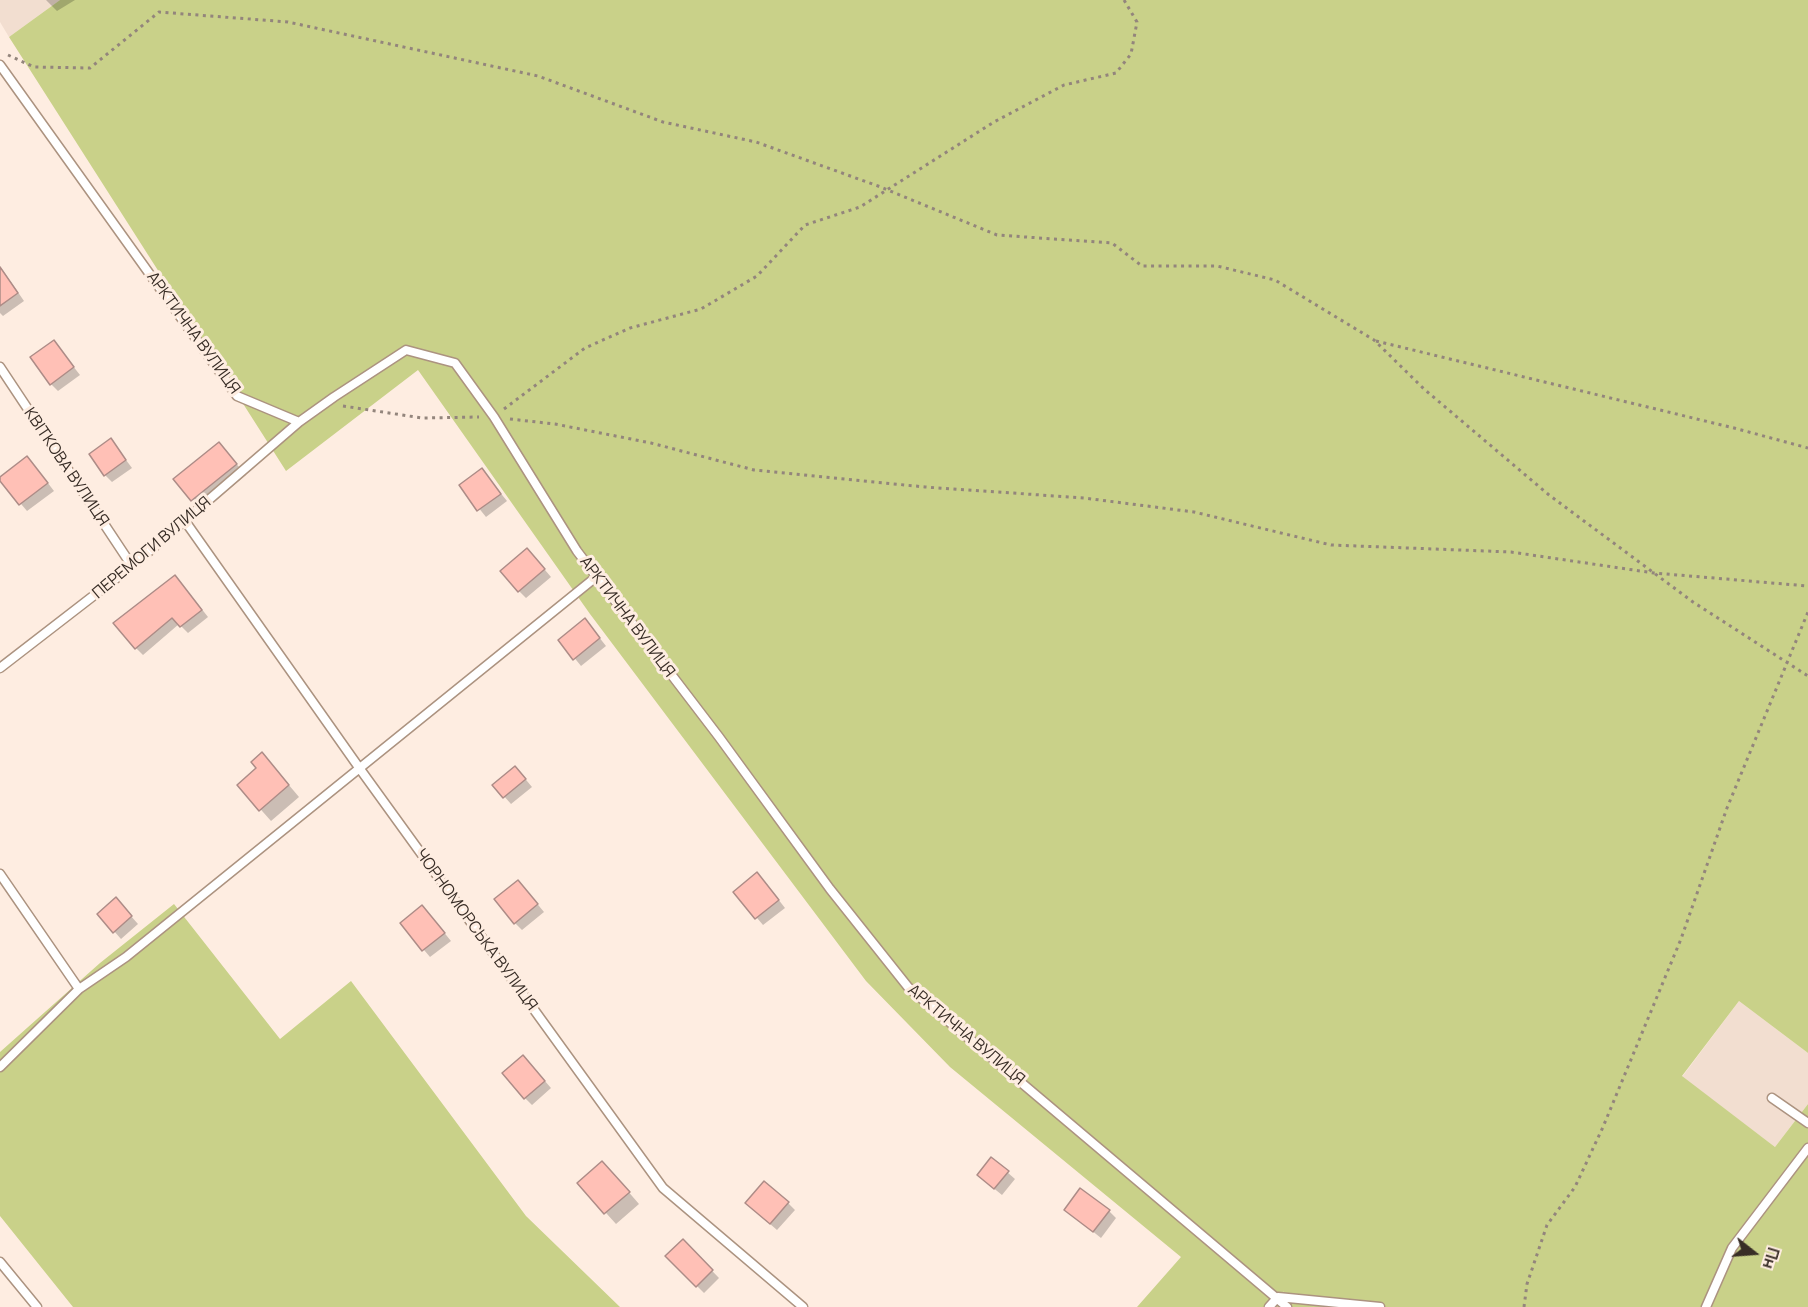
<!DOCTYPE html>
<meta charset="utf-8">
<style>
body{margin:0}
#map{position:relative;width:1808px;height:1307px;overflow:hidden;background:#feede1;font-family:Manrope,sans-serif}
canvas{display:block}
.north{position:absolute;left:1724px;top:1223px;width:60px;height:60px;-webkit-text-stroke:4px #feede1;paint-order:stroke;rotate:107deg;font-size:16px;font-weight:700;line-height:24px;text-align:center;color:#382d26}
.north::after{content:'';display:block;margin:auto;width:21px;height:27px;background:#382d26;clip-path:polygon(50% 0,100% 100%,50% 72%,0 100%)}
</style>
<div id="map">
<canvas width="1808" height="1307"></canvas>
<div class="north">Пн</div>
</div>
<script>
const context = document.querySelector('canvas').getContext('2d');
context.lineJoin = 'round';
function fill(path, color) { context.fillStyle = color; context.fill(path, 'evenodd'); }
function trace(path, color, width, dash) { context.strokeStyle = color; context.lineWidth = width; context.lineCap = dash ? 'butt' : 'round'; context.setLineDash(dash || []); context.stroke(path); }
function label(font, color, halo, rows, align = 'center') {
  context.font = font + ' Manrope,sans-serif'; context.lineWidth = 6; context.setLineDash([]); context.textBaseline = 'middle'; context.strokeStyle = halo; context.fillStyle = color; for (const [text, x, y, turn = 0] of rows) {
    context.save(); context.translate(x, y); context.rotate((+turn || 0) * Math.PI / 180); context.textAlign = isNaN(turn) ? turn : align; if (halo) context.strokeText(text, 0, 0); context.fillText(text, 0, 0); context.restore();
  }
}
const built = new Path2D(`
 M0,0H60L9,37L0,22Z
 M1739,1001L1808,1053V1104L1775,1147L1682,1077Z`);
const green = new Path2D(`
 M60,0H1808V1053L1739,1001L1682,1076L1775,1147L1808,1104V1307H1276L1284,1291L1271,1307H1137L1181,1257L950,1067L866,981L590,614L418,370L286,471L9,37Z
 M174,904L280,1039L351,981L526,1216L620,1307H73L0,1216V1052L100,963Z`);
const shadow = new Path2D(`
 M46,0H75L57,11Z
 M0,266L24,301L3,316L0,313Z
 M54,342L80,375L58,391L51,384Z
 M111,440L132,468L112,482L105,475Z
 M219,444L246,475L203,511L176,479Z
 M34,465L54,491L27,511L0,479Z
 M482,470L507,501L486,517L461,486Z
 M534,557L551,577L526,598L519,591Z
 M182,584L208,617L188,633L179,624L143,655L136,648Z
 M591,627L606,646L581,666L560,640Z
 M272,765L299,797L271,821L239,785Z
 M522,775L532,787L511,804L495,786Z
 M764,881L785,908L763,925L735,892Z
 M525,889L544,912L522,930L515,923Z
 M122,906L138,924L121,939L99,914Z
 M429,914L451,941L430,957L402,924Z
 M530,1064L551,1088L532,1105L525,1098Z
 M992,1159L1015,1179L1002,1195L986,1182Z
 M613,1174L639,1204L616,1224L579,1183Z
 M788,1203L795,1210L777,1230L754,1210Z
 M1066,1210L1109,1211L1116,1218L1101,1238Z
 M683,1241L719,1278L704,1293L667,1256Z`);
const building = new Path2D(`
 M0,267L18,293L0,306Z
 M54,340L74,367L50,385L30,357Z
 M111,438L126,460L104,476L89,454Z
 M219,442L237,464L191,501L173,479Z
 M27,456L48,483L19,505L0,481V477Z
 M482,468L501,494L477,511L459,485Z
 M527,548L545,569L518,592L500,571Z
 M175,575L202,610L180,627L172,618L135,649L113,623Z
 M585,618L600,638L573,660L558,640Z
 M262,752L289,785L259,811L237,785L256,768L251,762Z
 M515,766L526,779L503,798L492,785Z
 M757,872L779,900L755,919L733,892Z
 M518,880L538,904L514,924L494,899Z
 M116,897L132,916L113,933L97,914Z
 M422,905L445,933L422,951L400,923Z
 M523,1055L545,1081L524,1099L502,1073Z
 M991,1157L1009,1171L994,1189L977,1175Z
 M602,1161L630,1192L604,1214L577,1183Z
 M764,1181L789,1202L770,1224L745,1203Z
 M1080,1188L1110,1210L1093,1232L1064,1210Z
 M683,1239L713,1270L696,1287L665,1256Z`);
const path = new Path2D(`
 M8,55L34,67L90,68L159,12L288,22L538,76L663,122L756,142L878,186L997,235L1112,243L1142,266H1217L1275,280L1374,340L1424,389L1549,495L1693,602L1808,676
 M1376,341L1734,428L1808,448
 M343,406L422,418L479,417
 M504,409L585,348L630,328L701,309L757,276L805,225L860,207L994,122L1064,85L1116,73L1131,54L1137,22L1124,0
 M510,419L555,424L651,443L754,470L925,487L1084,498L1194,512L1331,545L1511,552L1654,573L1808,586
 M1524,1307L1527,1284L1547,1225L1575,1187L1603,1127L1681,939L1727,808L1808,612`);
const lane = new Path2D(`
 M0,65L237,396L299,422L334,397L406,350L455,363L494,417L577,551L719,737L830,889L908,987L1287,1307
 M0,367L132,566
 M185,521L360,769L663,1188L803,1307
 M0,668L132,566L299,422
 M0,874L79,989L0,1067
 M79,989L126,957L596,577
 M1772,1098L1808,1123
 M0,1262L37,1307
 M1269,1307L1278,1297L1380,1307
 M1706,1307L1732,1248L1808,1148`);
const streetNames = [
 ["АРКТИЧНА ВУЛИЦЯ",193,333,54],
 ["КВІТКОВА ВУЛИЦЯ",66,467,56],
 ["ПЕРЕМОГИ ВУЛИЦЯ",152,548,-40],
 ["АРКТИЧНА ВУЛИЦЯ",627,617,53],
 ["ЧОРНОМОРСЬКА ВУЛИЦЯ",476,930,54],
 ["АРКТИЧНА ВУЛИЦЯ",966,1035,40]
];
fill(built, '#f2ded0');
fill(green, '#c9d189');
fill(shadow, '#0003');
fill(building, '#ffc0b6');
trace(building, '#ad8c87', 1.5);
trace(lane, '#ac9380', 11);
trace(path, '#93857c', 3, [3, 4.5]);
trace(lane, '#fff', 8);
label('16px', '#382d26', '#feede1', streetNames);
</script>
